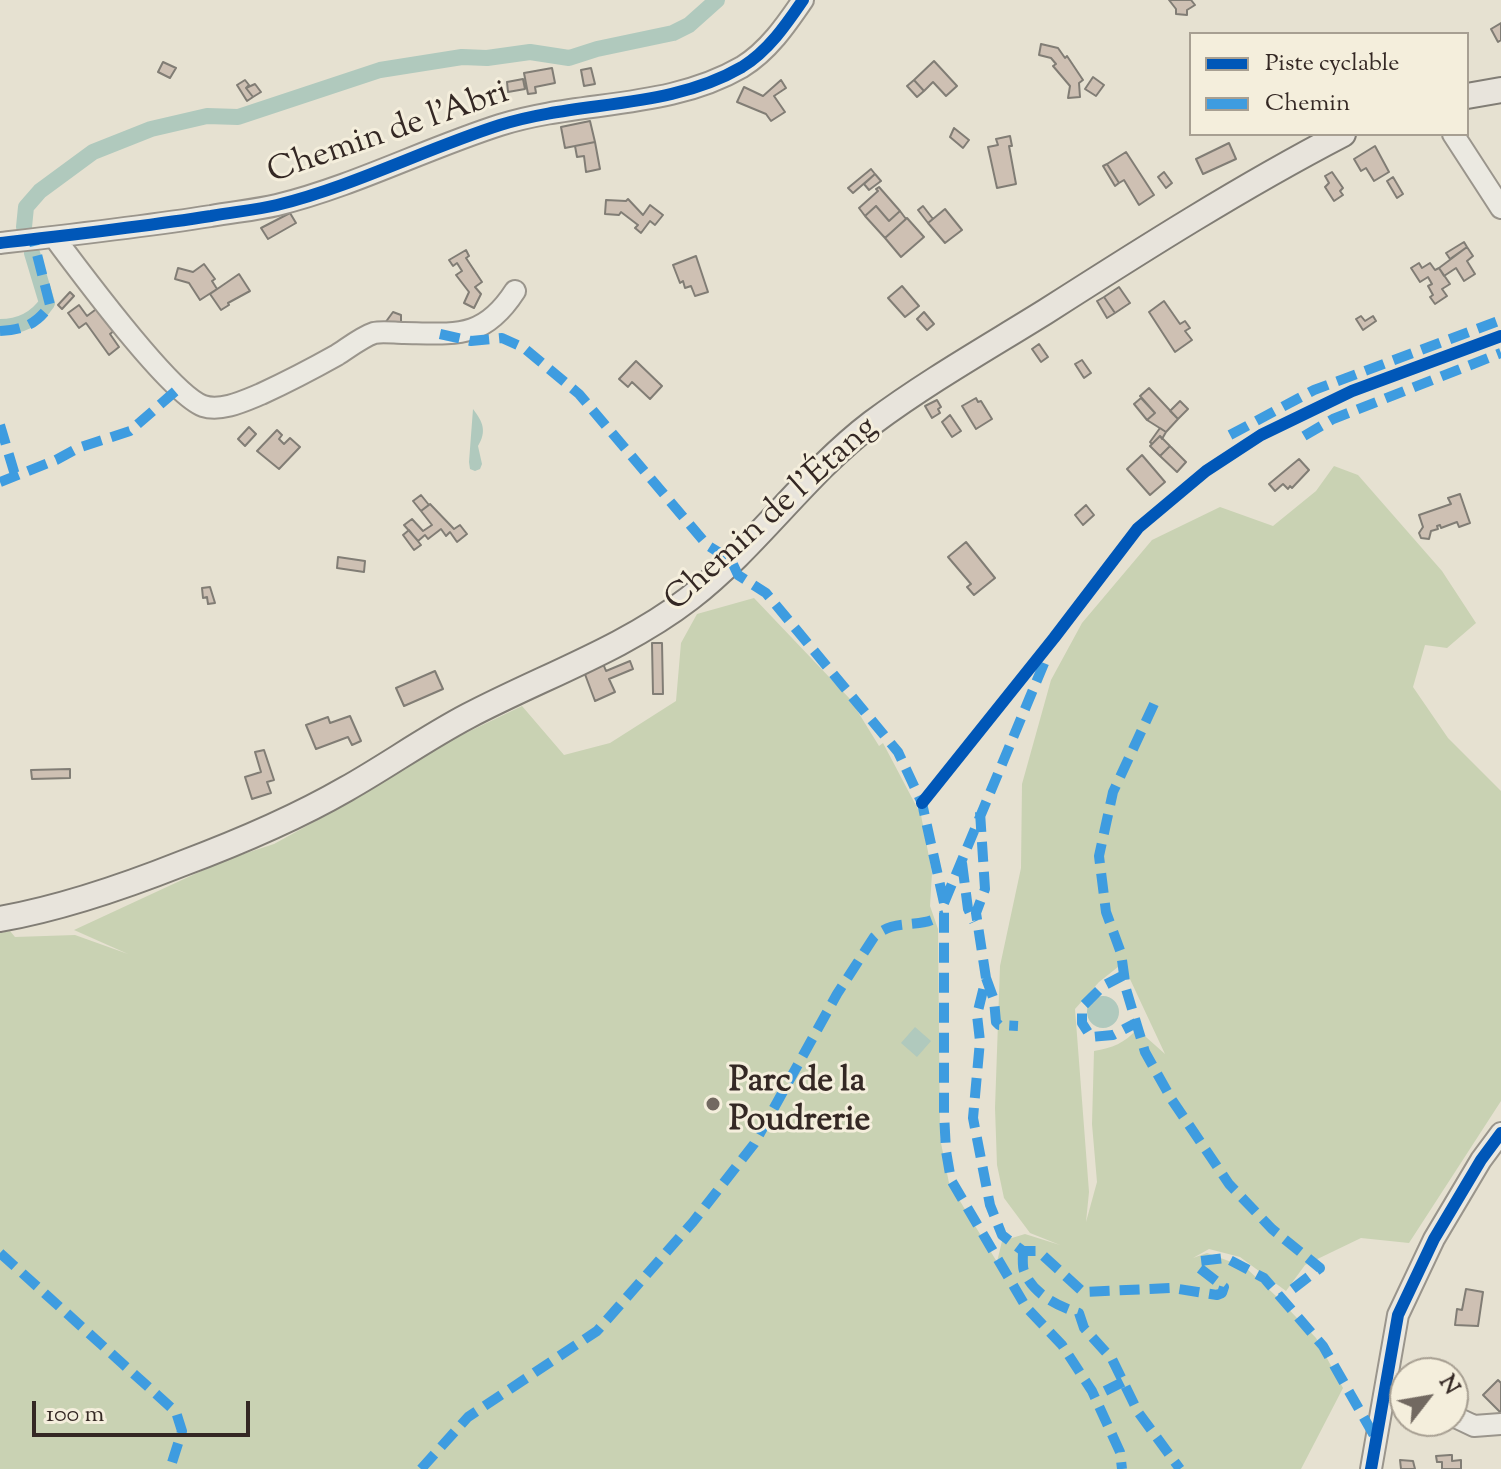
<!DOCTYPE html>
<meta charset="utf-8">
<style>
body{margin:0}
#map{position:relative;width:1501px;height:1469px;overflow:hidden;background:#e6e1d1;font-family:"Sorts Mill Goudy",serif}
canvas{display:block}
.legend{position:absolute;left:1189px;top:32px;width:280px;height:104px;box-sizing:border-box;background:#f4eedc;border:2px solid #a79f92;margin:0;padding:10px 14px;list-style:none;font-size:24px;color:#342824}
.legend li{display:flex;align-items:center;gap:16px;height:40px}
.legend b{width:40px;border:2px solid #a79f92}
.north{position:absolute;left:1389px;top:1357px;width:80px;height:80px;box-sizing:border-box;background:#f4eedc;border:2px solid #a79f92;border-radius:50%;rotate:59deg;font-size:22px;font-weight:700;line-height:32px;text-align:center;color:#342824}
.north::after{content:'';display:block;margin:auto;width:28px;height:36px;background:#726961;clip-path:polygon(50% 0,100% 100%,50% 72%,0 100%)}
.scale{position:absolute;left:32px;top:1401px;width:218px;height:36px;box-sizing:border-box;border:4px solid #342824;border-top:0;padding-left:10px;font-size:24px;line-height:28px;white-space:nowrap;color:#342824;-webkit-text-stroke:6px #f4eedc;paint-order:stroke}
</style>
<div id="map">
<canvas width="1501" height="1469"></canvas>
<ul class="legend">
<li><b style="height:10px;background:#0057b8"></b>Piste cyclable</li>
<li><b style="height:10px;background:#3e9ce0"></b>Chemin</li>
</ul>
<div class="north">N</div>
<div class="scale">100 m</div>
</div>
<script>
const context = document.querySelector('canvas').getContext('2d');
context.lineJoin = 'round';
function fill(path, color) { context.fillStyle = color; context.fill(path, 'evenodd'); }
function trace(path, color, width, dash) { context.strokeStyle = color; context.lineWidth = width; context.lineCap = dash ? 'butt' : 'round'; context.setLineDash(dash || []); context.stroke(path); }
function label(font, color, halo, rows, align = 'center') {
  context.font = font + ' "Sorts Mill Goudy",serif'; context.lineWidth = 6; context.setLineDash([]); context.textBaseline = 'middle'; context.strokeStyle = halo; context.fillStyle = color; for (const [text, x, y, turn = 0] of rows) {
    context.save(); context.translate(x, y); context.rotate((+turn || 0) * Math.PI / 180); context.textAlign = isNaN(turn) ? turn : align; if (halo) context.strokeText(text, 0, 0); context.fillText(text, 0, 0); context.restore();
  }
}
const green = new Path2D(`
 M1334,466L1358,475L1442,571L1476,623L1447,648L1425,645L1413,687L1448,738L1501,791V1101L1409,1243L1361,1238L1305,1265L1286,1291L1240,1257L1209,1249L1193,1258L1207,1253L1245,1267L1276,1296L1316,1338L1343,1388L1301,1469H0V933L10,931L15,937L75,935L128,954L74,930L225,860L274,844L341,807L414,758L522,706L564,755L610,743L676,701L681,643L697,614L754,598L850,699L879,746L883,743L921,815L932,873L930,906L938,929L940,1138L949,1183L997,1262L1002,1241L1025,1234L1060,1245L1030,1233L1004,1198L997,1165L995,1108L1000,966L1021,868L1022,784L1051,680L1082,623L1152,540L1220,507L1273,526L1316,491ZM1118,967L1129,977L1165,1054L1137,1029C1125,1043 1112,1048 1094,1051L1092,1124L1097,1182L1086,1222L1089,1192L1075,1009L1099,982Z`);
const water = new Path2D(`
 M473,409C483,422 487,431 478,446L482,464L480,469L475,471L470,469L469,462Z
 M1087 1012a16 16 0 1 1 32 0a16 16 0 1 1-32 0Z
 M915,1027L931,1041L917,1057L901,1043Z`);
const canal = new Path2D(`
 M24,227L26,207L40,191L93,152L151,129L207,116L238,117L380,70L462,57L487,58L530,52L569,58L597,49L673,33L689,25L717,0
 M0,327C20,327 36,319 47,303L32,253`);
const building = new Path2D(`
 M1169,0H1191L1195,5L1187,10V15L1176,14V9Z
 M1501,23V40L1498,42L1491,29Z
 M1041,44L1058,48L1065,58L1067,56L1083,80L1079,83L1080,97L1068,98L1070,86L1053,66L1056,64L1051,58L1039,55Z
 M934,61L957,86L946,96L933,82L924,91L914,80Z
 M163,62L176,68L170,78L158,72Z
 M552,68L555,83L535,87L536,93L528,94L524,73Z
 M591,68L595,84L584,86L581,70Z
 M1093,77L1104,85L1096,96L1085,89Z
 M523,79L525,89L508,92L507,82Z
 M245,80L249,85L246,88L253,97L247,101L237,85Z
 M781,80L786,88L774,96L785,112L771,121L766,114L737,102L744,87L763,96Z
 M914,80L924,91L917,97L907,86Z
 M255,84L261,92L253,97L246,88Z
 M590,121L595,142L565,148L561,127Z
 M954,128L969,140L963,148L950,137Z
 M1010,136L1012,146H1009L1016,184L997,188L988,147L998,145L996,139Z
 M595,142L600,169L586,172L584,156L577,157L575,146Z
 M1229,143L1236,159L1203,174L1196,159Z
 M1375,146L1389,172L1374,181L1366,168L1361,171L1354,159Z
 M1126,152L1154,195L1139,205L1124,180L1119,183L1107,164Z
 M1107,164L1119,183L1115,186L1103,166Z
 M871,169L875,174L853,193L848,188Z
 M1164,172L1172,183L1166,188L1158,177Z
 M1332,172L1343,188L1340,191L1343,195L1334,201L1325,187L1329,183L1325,176Z
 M875,174L881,181L869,190L864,184Z
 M1393,177L1403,194L1397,198L1387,181Z
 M879,187L900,211L889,221L876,206L865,216L859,208L878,191L876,189Z
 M628,199L643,215L650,205L663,215L655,225L650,221L641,233L635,228L638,225L621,212L619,215L605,214L606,200L626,201Z
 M876,206L889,221L900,211L906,219L885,238L865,216Z
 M923,206L933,219L928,223L918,210Z
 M945,209L962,230L945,243L928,223Z
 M290,213L296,223L268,239L261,228Z
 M907,218L924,237L901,257L885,238Z
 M1464,242L1467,247L1450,259L1446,253Z
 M1467,247L1473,256L1467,261L1475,274L1464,281L1456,268L1444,276L1439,268Z
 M466,250L469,256L466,258L482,282L475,287L481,294L474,308L464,303L469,292L456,275L462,271L457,263L453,266L449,260Z
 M696,256L708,292L695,296L691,286L685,288L683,281L680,283L673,265Z
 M1419,263L1422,268L1430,263L1435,270L1439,268L1450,284L1442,289L1447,296L1435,304L1430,297L1433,295L1428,286L1432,284L1428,277L1420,282L1411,268Z
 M204,264L215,279L212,281L217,289L200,300L189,283L175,279L178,268L193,272Z
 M239,274L250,291L228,303L229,305L221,310L210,294Z
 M902,286L919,306L905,317L888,298Z
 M1119,287L1130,303L1115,313L1104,297Z
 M70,292L74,296L62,309L58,305Z
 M1104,297L1115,313L1107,318L1097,301Z
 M1164,301L1180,324L1185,321L1190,328L1185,331L1192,340L1175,352L1149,312Z
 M79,305L87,316L99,307L115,330L110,334L119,347L109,355L86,323L79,328L68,313Z
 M393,312L401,315V328L385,323Z
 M924,312L934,324L927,330L917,319Z
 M1361,316L1365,321L1373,316L1376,321L1363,330L1356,319Z
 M1039,344L1048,357L1041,362L1032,349Z
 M1082,360L1091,373L1084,378L1075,364Z
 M636,361L662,386L650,399L632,382L628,387L619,379Z
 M1149,388L1178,419L1166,432L1147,420L1155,413L1140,396Z
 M976,398L978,402L981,401L992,419L976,429L962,406Z
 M1141,398L1155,413L1147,420L1134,404Z
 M937,400L941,407L938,409L940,413L932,418L925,406Z
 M1180,401L1188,409L1178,419L1170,411Z
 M950,415L961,431L952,437L942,422Z
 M249,427L256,434L245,446L238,439Z
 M1160,428L1166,432L1162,439L1160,436L1152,444L1150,442Z
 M277,430L282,435L279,439L284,444L290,438L300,447L279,469L257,451Z
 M1160,436L1170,446L1160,456L1150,446Z
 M1170,446L1186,462L1177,472L1160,456Z
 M1142,455L1165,482L1150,495L1127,469Z
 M1299,459L1309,470L1292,488L1290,486L1288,489L1283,484L1275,491L1269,484Z
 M1460,494L1470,523L1459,527L1457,522L1441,528L1440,525L1437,526L1438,529L1431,531L1429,539L1421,538L1419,533L1423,527L1419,515L1451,504L1448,498Z
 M421,495L429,505L421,511L413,501Z
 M430,504L454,529L460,525L467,534L457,542L450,532L446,536L441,529L428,539L425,535L418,541L404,525L412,519L423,531L432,525L421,511Z
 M1086,505L1094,515L1083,525L1075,515Z
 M409,530L421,545L414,550L403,535Z
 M966,542L995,578L974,595L967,587L971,584L948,557Z
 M338,557L365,561L364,572L337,568Z
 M210,587L215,603L208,604L207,597L203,598L202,588Z
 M652,643H662L663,694H653Z
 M602,661L606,671L630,661L633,669L609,679L615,692L595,701L583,669Z
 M435,671L443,689L404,706L396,688Z
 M350,716L361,741L352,745L348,737L316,749L306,725L328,717L330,723Z
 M264,750L274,780L267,782L271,793L252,799L245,777L261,772L255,752Z
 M70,769V778L32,779L31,770Z
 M1466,1289L1483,1292L1478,1326L1455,1325L1457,1309L1462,1310Z
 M1498,1380L1501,1383V1413L1483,1395Z
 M1450,1455H1452V1461L1461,1460V1469H1442V1462H1437L1436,1456Z
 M1400,1460L1413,1461L1415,1469H1401Z`);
const minor = new Path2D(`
 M1453,134L1501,208
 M54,237C79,270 169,393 203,406C221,412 244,401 261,394C287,382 312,369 337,355C348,348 362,337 374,333C382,331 395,333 404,333C457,334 484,339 515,291
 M0,243C70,235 141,227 211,216C233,212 256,210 277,205C354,186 425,149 500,125C579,100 668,110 742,67C768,51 786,25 803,0
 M1386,1387L1405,1395
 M1453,1416L1474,1426L1501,1424
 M1371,1469L1398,1315L1434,1239L1481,1160L1501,1133`);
const major = new Path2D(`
 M1467,96L1501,90
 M0,919C62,908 123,887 181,864C237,843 294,819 346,789C387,766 426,738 468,716C542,677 624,649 690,598C757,546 805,474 872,423C927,382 987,348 1045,312C1142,250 1241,187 1343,134`);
const quiet = new Path2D(`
 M0,331C23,330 37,324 50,305L33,239
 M440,334L471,341L502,338L524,348L579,394L707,545L731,560L738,575L766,593L898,752L922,803L944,903V1113L946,1151L951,1180L1026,1307L1062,1345L1092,1391L1120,1452L1122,1469
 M0,425L15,475
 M1230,435L1314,390L1501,320
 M1304,436L1333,419L1501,353
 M0,482L56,460L78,448L130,431L179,388
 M1154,704L1113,792L1099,856L1106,912L1121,953L1126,989L1145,1052L1172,1100L1229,1184L1272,1229L1320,1268L1281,1298
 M980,812L985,889L976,913L986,978L977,1015L980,1041L973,1118L990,1205L1002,1235L1023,1251H1038L1083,1292L1172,1288L1217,1295L1222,1293L1224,1287L1198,1267L1200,1261L1226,1258L1264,1278L1323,1346L1376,1439
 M962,863L968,909L974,922
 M944,903L1045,661
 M1124,975L1103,986L1082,1007V1023L1091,1037L1113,1035L1136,1023
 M986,978L994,1000L996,1022L999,1025L1018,1026
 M1023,1251C1023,1257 1022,1266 1024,1271C1033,1294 1057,1306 1079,1313L1084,1328L1112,1359L1138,1412L1180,1469
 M0,1253L176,1412L182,1431L170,1469
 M1105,1391L1123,1382
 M421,1469L468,1417L597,1331L693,1222L754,1144L837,994L874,937C890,922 905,926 925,922C931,921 938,917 944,915`);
const cycleway = new Path2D(`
 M0,243C70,235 141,227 211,216C233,212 256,210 277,205C354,186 425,149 500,125C579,100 668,110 742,67C768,51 786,25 803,0
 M922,803L1054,638L1138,528L1206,471L1261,435L1352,391L1501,336
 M1371,1469L1398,1315L1434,1239L1481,1160L1501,1133`);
const markers = [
 [713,1104,8,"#726961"]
];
const streetNames = [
 ["Chemin de l'Abri",389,135,-19],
 ["Chemin de l’Étang",773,516,-42]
];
const poiNames = [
 ["Parc de la",729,1084],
 ["Poudrerie",729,1123]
];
fill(green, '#c9d2b3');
fill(water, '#b0c9bd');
trace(canal, '#b0c9bd', 16);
fill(building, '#cec0b3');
trace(building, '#817d75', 2);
trace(minor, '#9a958c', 24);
trace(major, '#817d75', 28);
trace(minor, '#ebe9e1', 20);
trace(major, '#e8e4dc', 24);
trace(quiet, '#3e9ce0', 10, [20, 10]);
trace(cycleway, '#0057b8', 12);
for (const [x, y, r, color] of markers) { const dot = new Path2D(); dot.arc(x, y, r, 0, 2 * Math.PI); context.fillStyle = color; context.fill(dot); trace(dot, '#f4eedc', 3); }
label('34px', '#342824', '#f4eedc', streetNames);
label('bold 34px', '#342824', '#f4eedc', poiNames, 'left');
</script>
